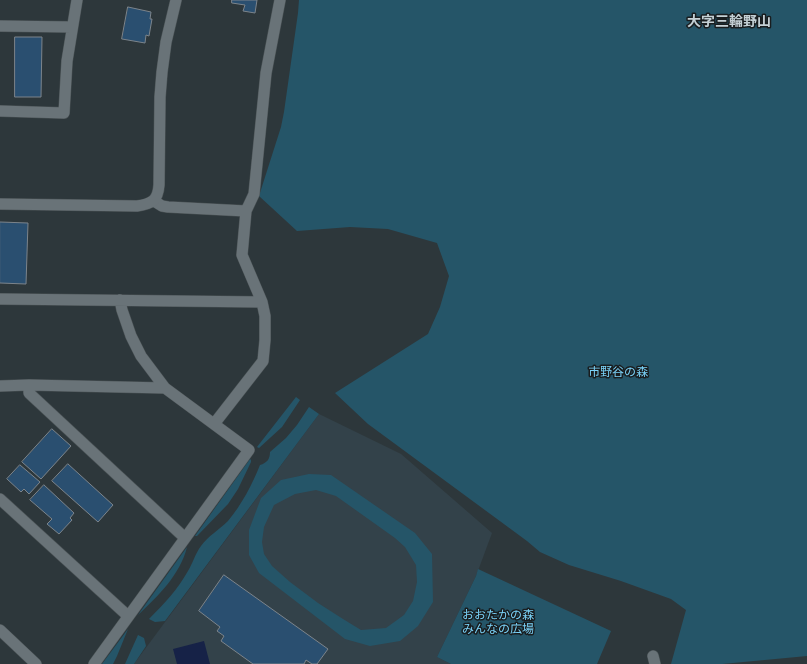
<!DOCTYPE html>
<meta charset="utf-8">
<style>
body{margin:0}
canvas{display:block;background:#2d373b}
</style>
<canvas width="807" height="664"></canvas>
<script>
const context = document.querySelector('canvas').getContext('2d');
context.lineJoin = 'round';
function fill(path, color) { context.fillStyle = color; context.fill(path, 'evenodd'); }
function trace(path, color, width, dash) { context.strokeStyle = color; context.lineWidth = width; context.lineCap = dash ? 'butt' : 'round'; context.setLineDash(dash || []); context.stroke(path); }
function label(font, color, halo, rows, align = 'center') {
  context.font = font + ' "Sofia Sans Condensed","Noto Sans JP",sans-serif'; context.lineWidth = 3; context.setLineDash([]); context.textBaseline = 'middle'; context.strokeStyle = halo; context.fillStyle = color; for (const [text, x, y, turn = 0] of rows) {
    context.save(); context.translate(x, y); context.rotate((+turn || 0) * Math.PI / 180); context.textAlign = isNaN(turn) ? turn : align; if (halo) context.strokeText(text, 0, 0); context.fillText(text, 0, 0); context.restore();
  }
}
const built = new Path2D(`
 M319,414L401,454L492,533L476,576L437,657L451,664H134Z`);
const green = new Path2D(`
 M299,0H807V656L722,664H671L686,610L671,599L621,581L569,565L540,552L527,541L368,424L335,393L428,334L440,307L449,276L437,243L388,229L350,227L297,231L259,196L281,127L284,112L298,13Z
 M296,397L300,400L282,427L259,448L257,447Z
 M309,407L319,414L165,621L155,622L149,619C164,604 178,589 188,571C193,563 195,554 201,546C208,536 219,530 228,521C242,504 252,485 260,465C267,463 270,459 270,452L286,438L297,425Z
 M250,459L251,460V462L238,489L228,504L197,536H195Z
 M309,474L331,475L415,533L432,554L433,602L418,626L400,641L370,646L345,639L259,573L249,555V530L261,498L281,480ZM316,490L336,496L395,538L405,547L416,565L417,582L413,601L404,615L386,628L361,630L343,619L318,603L290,582L272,566L264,554L262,542L264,527L274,505L295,494Z
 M187,547C180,575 158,596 138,615Z
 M478,569L611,631L597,664H451L437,657L476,576Z
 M128,629L117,656L113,664H102Z
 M138,635L144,638L146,646L134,664H125Z`);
const water = new Path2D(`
 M204,641L210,664H177L173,649Z`);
const building = new Path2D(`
 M232,0H257L255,13L243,11L245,5L232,3Z
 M128,7L151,12L150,19H152L149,36L146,35L145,43L122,39Z
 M15,37H42L41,97H15Z
 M0,222L28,223L26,284L0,283Z
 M52,429L71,446L41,479L22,462Z
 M68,464L113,505L98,522L52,481Z
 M20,465L40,482L29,494L24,489L21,492L7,479Z
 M44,485L74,513L70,518L72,520L59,534L47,524L52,519L30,500Z
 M224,575L328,649L317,664H312L306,660L304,664H253L221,641L224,636L217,631L220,627L199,611Z`);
const minor = new Path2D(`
 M0,26L72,27
 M0,111L64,113L67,61L77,0
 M154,201L162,206L168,207L246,211L254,194L266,73L280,0
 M0,299L262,302L242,255L246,211
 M29,385V393L185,538
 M0,386L29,385L165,388
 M214,424L263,361L265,340V316L262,302
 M0,499L128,616
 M0,630L36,664
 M653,656L655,664
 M94,664L249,450L165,388L141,356L131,336L122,310L120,300`);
const tertiary = new Path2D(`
 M0,204L137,206C152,204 158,200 159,185L160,97L162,72L166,42L176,0`);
const parkNames = [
 ["市野谷の森",618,373],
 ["おおたかの森",498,616],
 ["みんなの広場",498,630]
];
const quarterNames = [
 ["大字三輪野山",729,22]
];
fill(built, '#33424a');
fill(green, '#255568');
fill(water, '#162247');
fill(building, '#2a4f70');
trace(building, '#7c848b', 1);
trace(minor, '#4a5255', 12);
trace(tertiary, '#4a5255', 12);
trace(minor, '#697378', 11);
trace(tertiary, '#697378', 11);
label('12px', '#7ad2f8', '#191d1f', parkNames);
label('bold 14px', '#c4d0d5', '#191d1f', quarterNames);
</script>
